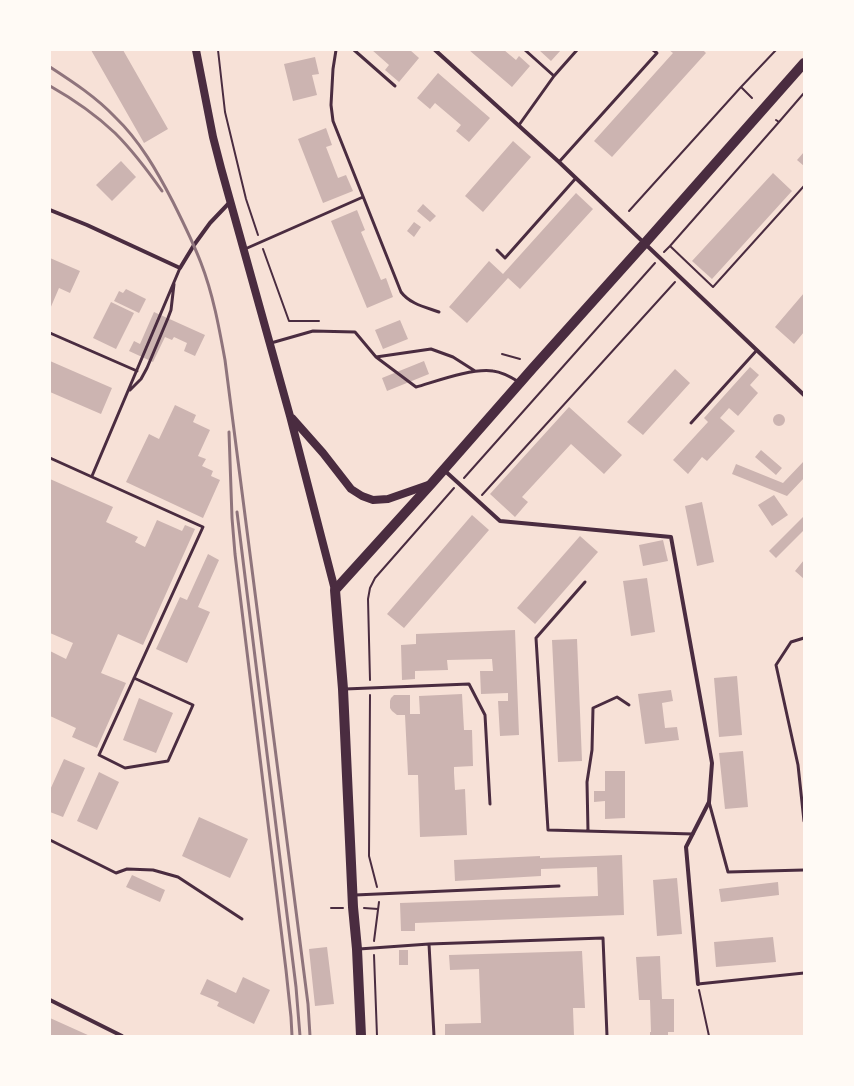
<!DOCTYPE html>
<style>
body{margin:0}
#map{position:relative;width:854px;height:1086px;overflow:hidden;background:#f7e1d7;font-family:Bitter,serif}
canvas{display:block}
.frame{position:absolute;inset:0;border:51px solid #fffaf5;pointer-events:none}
</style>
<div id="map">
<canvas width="854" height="1086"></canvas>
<div class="frame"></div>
</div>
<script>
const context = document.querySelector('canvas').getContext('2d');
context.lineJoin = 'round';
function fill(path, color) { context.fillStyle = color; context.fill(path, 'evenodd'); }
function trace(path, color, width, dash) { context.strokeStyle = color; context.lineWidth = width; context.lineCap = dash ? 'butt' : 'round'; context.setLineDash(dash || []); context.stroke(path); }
const building = new Path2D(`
 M91,50H123L168,129L144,143Z
 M372,50H410L419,58L399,82L385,70L389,65Z
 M469,50H504L516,60L519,56L530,66L512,87Z
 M539,50H561L551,61Z
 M669,50H703L706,53L612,157L594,141L673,53Z
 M315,57L319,74L312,75L317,95L293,101L284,64Z
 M438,73L490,118L469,142L456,131L461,125L435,103L430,109L417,98Z
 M326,128L332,145L326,147L338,178L346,175L353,191L323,203L298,139Z
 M513,141L531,157L483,212L465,196Z
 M804,152V166L797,160Z
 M121,161L136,177L112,201L96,185Z
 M773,173L792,191L712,279L692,261Z
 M576,193L593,209L520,289L508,278L467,323L449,307L489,261L503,274Z
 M423,204L436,216L430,222L417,211Z
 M357,210L365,230L361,232L381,280L386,278L393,297L367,308L331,221Z
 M414,222L421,227L414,237L407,231Z
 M50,258L80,271L70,293L59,288L50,309Z
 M126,289L146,299L139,313L114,301L119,291L123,293Z
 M804,293V332L794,344L775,327Z
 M111,302L134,313L116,349L93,338Z
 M154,312L205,335L195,356L184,351L187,343L174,337L172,340L165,337L153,362L129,351L134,341L140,344Z
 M400,320L408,339L383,349L375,330Z
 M50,361L112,388L101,414L50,392Z
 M424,361L429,374L387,391L382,378Z
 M750,367L759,375L750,385L758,393L738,416L729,408L720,418L735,431L707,461L702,457L688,474L673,460L708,422L704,418Z
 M675,369L690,383L643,435L627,422Z
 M175,405L196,415L193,422L210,430L198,456L206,459L202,466L213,471L211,476L220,480L203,518L126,482L149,434L159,439Z
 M569,407L622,455L604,474L571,444L522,497L528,502L515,517L490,494Z
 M773 420a6 6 0 1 1 12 0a6 6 0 1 1-12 0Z
 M761,450L782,468L776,475L755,457Z
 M804,461V478L787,496L732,474L736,464L783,483Z
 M50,479L113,507L106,522L138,537L135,542L145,547L157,520L182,531L185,525L195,529L143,645L118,634L101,673L126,683L97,748L72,737L76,728L50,716V651L66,659L73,643L50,633Z
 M774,495L788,515L772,526L758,505Z
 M702,502L714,562L697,566L685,506Z
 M472,515L489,530L404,628L387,614Z
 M804,516V530L776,558L769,551Z
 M580,536L598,552L535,624L517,608Z
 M663,540L668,561L643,566L639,545Z
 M208,554L219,560L198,607L210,612L187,663L156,649L180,597L187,600Z
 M804,560V579L795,571Z
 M647,578L655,632L631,636L623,581Z
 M515,630L519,735L500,736L498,701H508V693L481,694L480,671H493L492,659L447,660L448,670L415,671V679L402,680L401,645L416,644V634Z
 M577,639L582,761L558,762L552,640Z
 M737,676L742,735L719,737L714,678Z
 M671,690L673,701L662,703L665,728L677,727L679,740L645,744L638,694Z
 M462,694L464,730H472L473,766L454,767V773L455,790L465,789L467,835L420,837L418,775H408L405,715H397L392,711L390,708V701L391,698L394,695H410V714H420L419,696Z
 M139,698L173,713L156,753L123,740Z
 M743,751L748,807L725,809L719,753Z
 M64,759L85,768L63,817L50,812V790Z
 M605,771H625V818L605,819V801L594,802V791H605Z
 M99,772L119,782L97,830L77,821Z
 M199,817L248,839L230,878L182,856Z
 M622,855L624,915L415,923V931H401L400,903L598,896L597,867L541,869V876L455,881L454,860L540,856V858Z
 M132,875L165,890L160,902L126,887Z
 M677,878L682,934L657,936L653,880Z
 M778,882L779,895L721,902L719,889Z
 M773,937L776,962L716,967L714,942Z
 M327,947L334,1004L315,1006L309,949Z
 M399,950H408V965H399Z
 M582,951L585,1008H573L574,1036H445V1024L481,1023L479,969L450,970L449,955Z
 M660,956L662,999H674V1032H668V1036H650V1032H651L650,1000H639L636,957Z
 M243,977L270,990L254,1024L217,1006L219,1002L200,994L207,979L236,993Z
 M50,1018L90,1036H50Z`);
const path = new Path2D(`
 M218,50L225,112L246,199L258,235
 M741,87L776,50
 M776,120L779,122L804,93
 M779,122L670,246L713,287L804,186
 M629,211L741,87L752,98
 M263,249L289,321H319
 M664,252L670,246
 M502,354L520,359
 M464,478L655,263
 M482,495L675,282
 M370,680L368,599L370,588L375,578L454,488
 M370,695L369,856L377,887
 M331,908H343
 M364,908L378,909
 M374,941L379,902
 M374,955L377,1036
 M699,990L709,1036`);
const service = new Path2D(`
 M336,50L333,69L331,105L333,121L401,292C410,304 425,307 439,312
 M354,50L395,86
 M525,50L554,76
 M519,125L554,76L577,50
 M559,162L657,53L653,50
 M245,249L363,197
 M497,250L505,258L576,178
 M50,333L137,371
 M271,343L313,331L355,332L376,357L416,387C437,381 472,368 493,371C502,372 511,377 519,382
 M376,357L431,349L453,357L475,371
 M130,390L141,379L147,368L168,318L171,310L174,284
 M691,423L757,350
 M50,458L203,527L99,755L125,768L168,761L193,705L134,678
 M92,476L180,268
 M585,582L536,638L548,830L693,834
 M804,638L791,642L776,665L798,765L804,821
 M345,689L469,684L485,715L490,804
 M709,802L728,872L804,870
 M588,831L587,782L592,750L593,708L617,697L629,705
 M50,840L116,873L127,869L153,870L178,877L242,919
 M355,895L559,886
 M429,944L434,1036
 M359,949L429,944L603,938L607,1036
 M698,984L804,973`);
const minor = new Path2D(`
 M435,50L559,162L804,395
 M50,210L87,225L180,268L194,245L210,223L230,202
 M444,470L500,521L671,537L712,763L709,802L686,847L698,984
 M50,1000L122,1036`);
const secondary = new Path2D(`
 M196,50L213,137L221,168L290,416L335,590
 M292,418L323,453L351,489L362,496L373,500L388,499L431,484`);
const primary = new Path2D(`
 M361,1036L357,949L353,907L343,689L335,590L432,483L532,369L645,243L804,63`);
const rail = new Path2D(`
 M50,67C73,82 96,97 115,117C140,141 157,171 173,202C183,222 193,242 201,263C213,294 219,327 225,360L308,1004L310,1036
 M50,86C73,99 96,115 115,133C133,151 148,171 162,191
 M229,432L232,518L235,554L286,970L291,1017L292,1036
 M237,512L296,987L300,1036`);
fill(building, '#ccb4b1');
trace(path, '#4a2c40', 2);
trace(service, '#4a2c40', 3);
trace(minor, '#4a2c40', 4);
trace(secondary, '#4a2c40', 8);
trace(primary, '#4a2c40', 10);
trace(rail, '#8f747c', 3);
</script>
